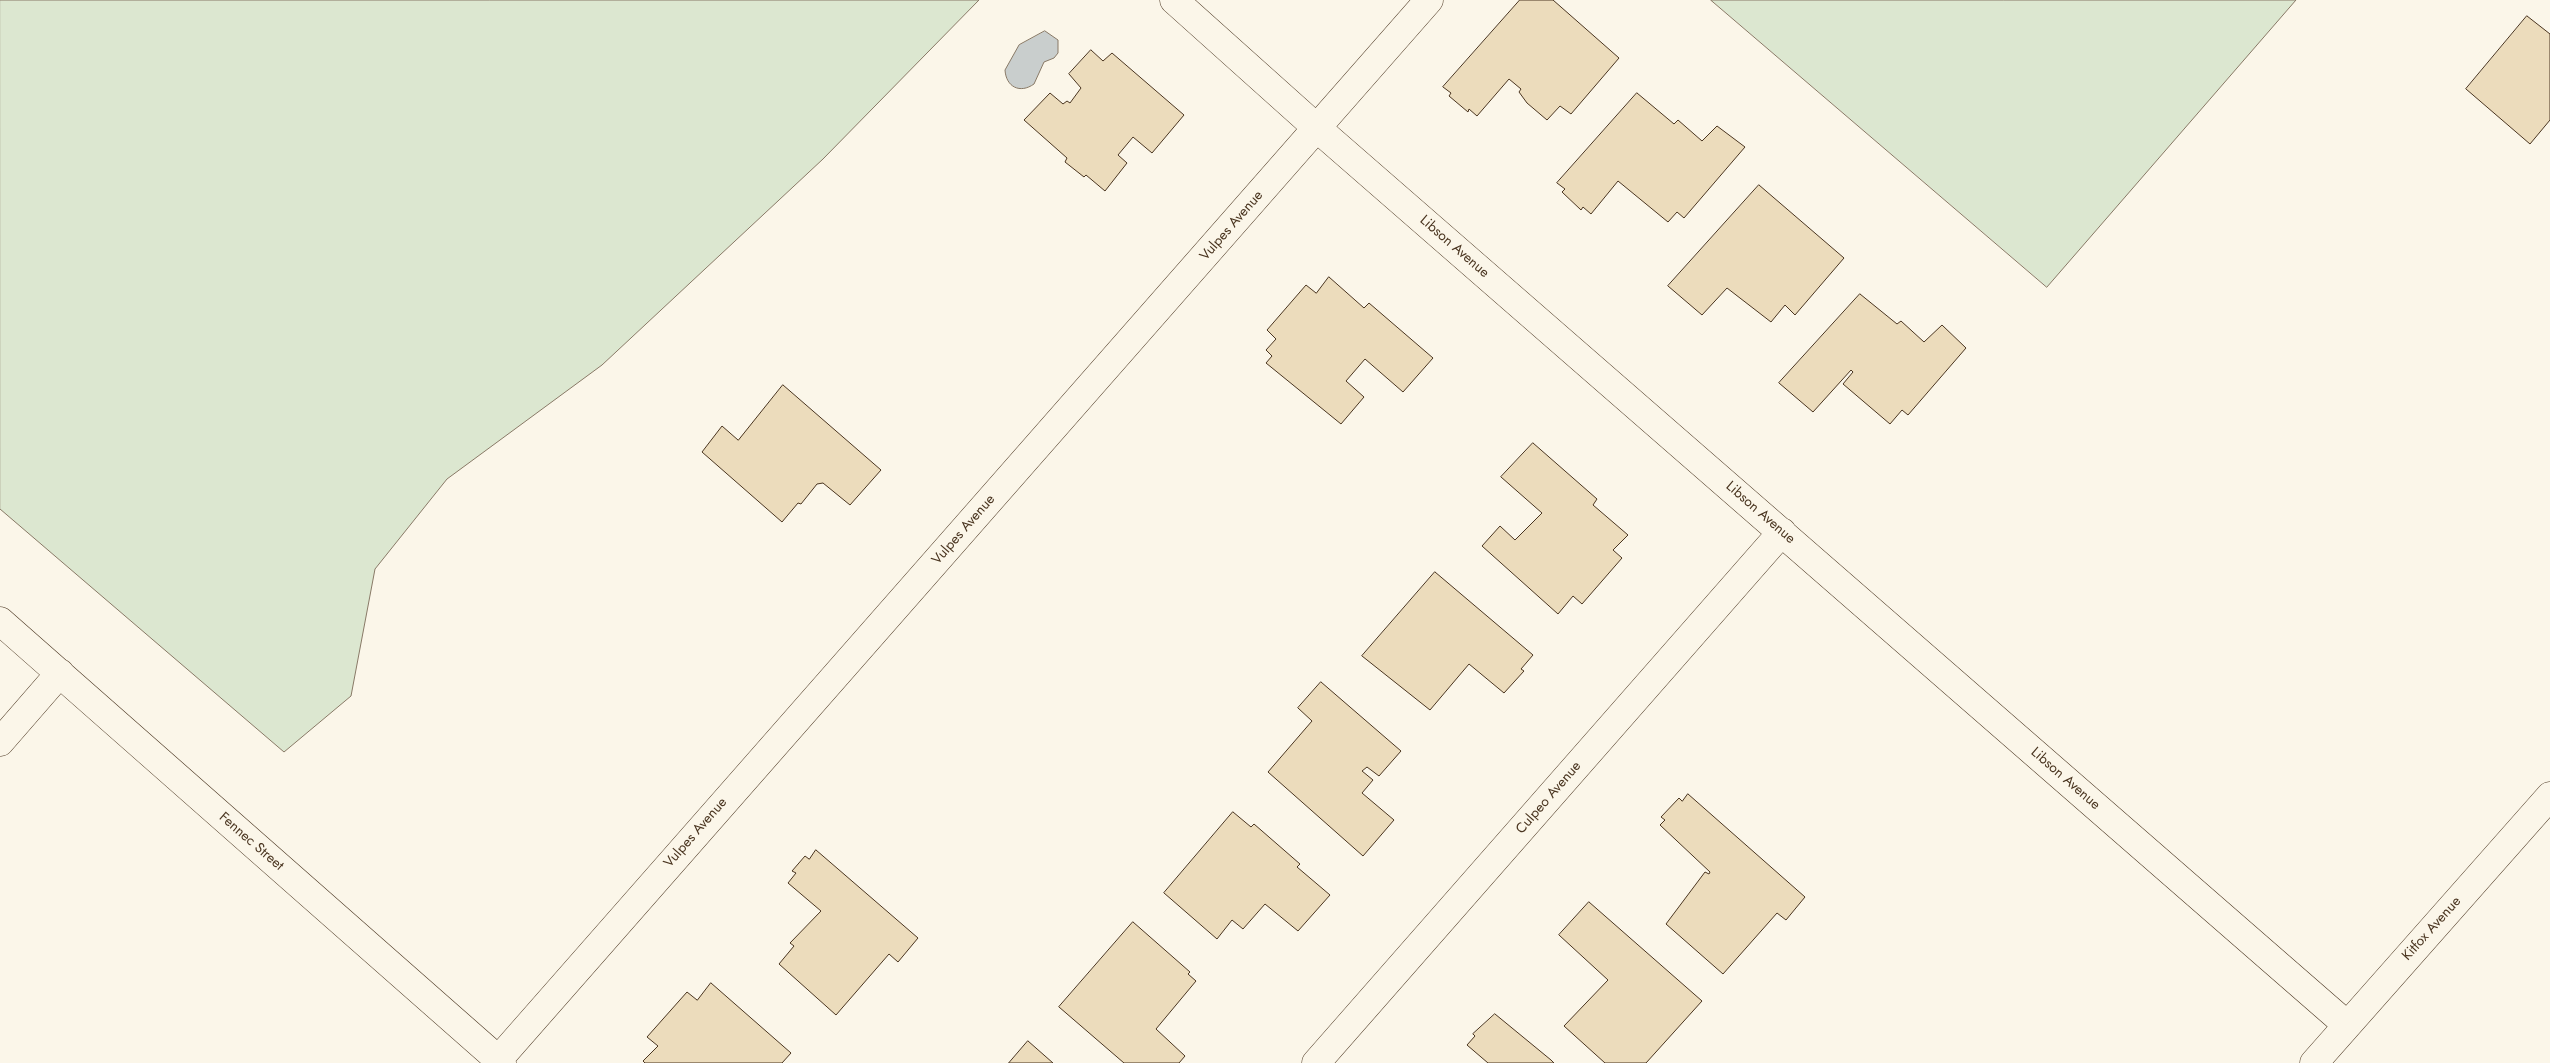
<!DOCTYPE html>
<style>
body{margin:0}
canvas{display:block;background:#fbf6e9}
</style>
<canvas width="2550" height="1063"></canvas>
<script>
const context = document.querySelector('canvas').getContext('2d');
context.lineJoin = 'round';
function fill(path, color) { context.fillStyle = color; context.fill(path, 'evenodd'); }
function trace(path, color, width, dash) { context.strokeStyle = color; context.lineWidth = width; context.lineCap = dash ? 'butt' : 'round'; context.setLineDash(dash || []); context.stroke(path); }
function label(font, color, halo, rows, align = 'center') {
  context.font = font + ' Jost,sans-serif'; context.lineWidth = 4; context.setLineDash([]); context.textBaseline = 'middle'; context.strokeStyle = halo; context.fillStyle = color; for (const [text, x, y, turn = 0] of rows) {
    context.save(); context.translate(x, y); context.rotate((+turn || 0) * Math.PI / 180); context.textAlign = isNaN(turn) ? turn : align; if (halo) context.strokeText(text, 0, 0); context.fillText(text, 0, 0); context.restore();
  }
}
const green = new Path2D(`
 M0,0H979L823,159L602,365L447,479L375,569L351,696L284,752L0,509Z
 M1711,0H2296L2047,287Z`);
const water = new Path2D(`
 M1045,31L1058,40V53L1054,58L1044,62L1034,84C1020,94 1006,87 1005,70L1019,45Z`);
const building = new Path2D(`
 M1520,0H1553L1619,58L1571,114L1560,106L1547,120L1527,103L1519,92L1521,89L1509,79L1477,116L1469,109L1468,112L1449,96L1451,93L1443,87Z
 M2527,16L2550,34V120L2530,144L2466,89Z
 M1091,50L1103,61L1112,53L1184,115L1152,153L1133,137L1118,155L1127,163L1105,191L1086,175L1084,177L1065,162L1067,158L1024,120L1050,93L1063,104L1067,101L1070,103L1081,88L1069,74Z
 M1637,93L1674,124L1678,120L1702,141L1717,126L1745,147L1684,218L1677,212L1668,222L1618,181L1591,214L1583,207L1581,210L1562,192L1565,189L1557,183Z
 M1759,185L1844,258L1795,315L1785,305L1771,322L1727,288L1702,315L1668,286Z
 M1329,277L1364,308L1369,303L1433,358L1403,392L1365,359L1346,381L1364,397L1341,424L1266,363L1272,356L1266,350L1276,339L1267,330L1306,285L1316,293Z
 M1860,294L1897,324L1901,321L1924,342L1942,325L1966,348L1908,415L1902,410L1890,424L1843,384L1853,372L1851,370L1813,412L1779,383Z
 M783,385L881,470L850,505L823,483L817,484L801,504L798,503L782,522L702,452L722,426L738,440Z
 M1533,443L1597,499L1593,505L1628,535L1613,550L1622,558L1582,604L1573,596L1558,614L1482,546L1500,526L1515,540L1542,513L1501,477Z
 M1435,572L1533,655L1521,669L1524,671L1504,693L1469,664L1430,710L1362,656Z
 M1321,682L1401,751L1379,776L1367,767L1362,771L1373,780L1362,793L1394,820L1363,856L1268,772L1312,721L1298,708Z
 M1688,794L1805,897L1786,920L1777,913L1723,974L1666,924L1705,872L1709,874L1710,872L1660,825L1665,820L1661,817L1679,798L1682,801Z
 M1233,812L1251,827L1254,824L1300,864L1297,867L1330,895L1298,931L1265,904L1243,929L1232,920L1217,939L1164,893Z
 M816,850L918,938L898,962L889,954L836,1015L779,964L794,946L790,943L821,911L788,883L796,873L792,871L805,856L809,859Z
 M1589,902L1702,1001L1646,1063H1605L1564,1026L1608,980L1559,935Z
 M1133,922L1190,972L1188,974L1196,981L1156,1029L1185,1056L1179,1063H1124L1059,1007Z
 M711,983L791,1053L782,1063H645L643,1061L658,1046L647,1037L687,992L697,1000Z
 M1495,1014L1551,1060L1554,1063H1488L1467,1045L1475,1036L1473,1034Z
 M1028,1041L1053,1063H1009Z`);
const street = new Path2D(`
 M1174,0L1318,129L2347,1025
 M0,621L502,1063
 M0,742L60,673
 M498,1060L1429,0
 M1316,1063L1782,532
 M2314,1063L2550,796`);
const streetNames = [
 ["Vulpes Avenue",1232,226,-49],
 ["Libson Avenue",1454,247,41],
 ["Libson Avenue",1760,513,41],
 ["Vulpes Avenue",964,530,-49],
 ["Libson Avenue",2065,779,41],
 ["Culpeo Avenue",1549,798,-49],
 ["Vulpes Avenue",696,833,-49],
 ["Fennec Street",251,842,41],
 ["Kitfox Avenue",2432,929,-48]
];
fill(green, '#dce7d0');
trace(green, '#887966', 1);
fill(water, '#c9cecd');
trace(water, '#887966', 1);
fill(building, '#ecdcbc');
trace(building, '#4a3520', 1);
trace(street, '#4a3520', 29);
trace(street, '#fbf6e9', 28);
label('14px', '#4a3520', '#fbf6e9', streetNames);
</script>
